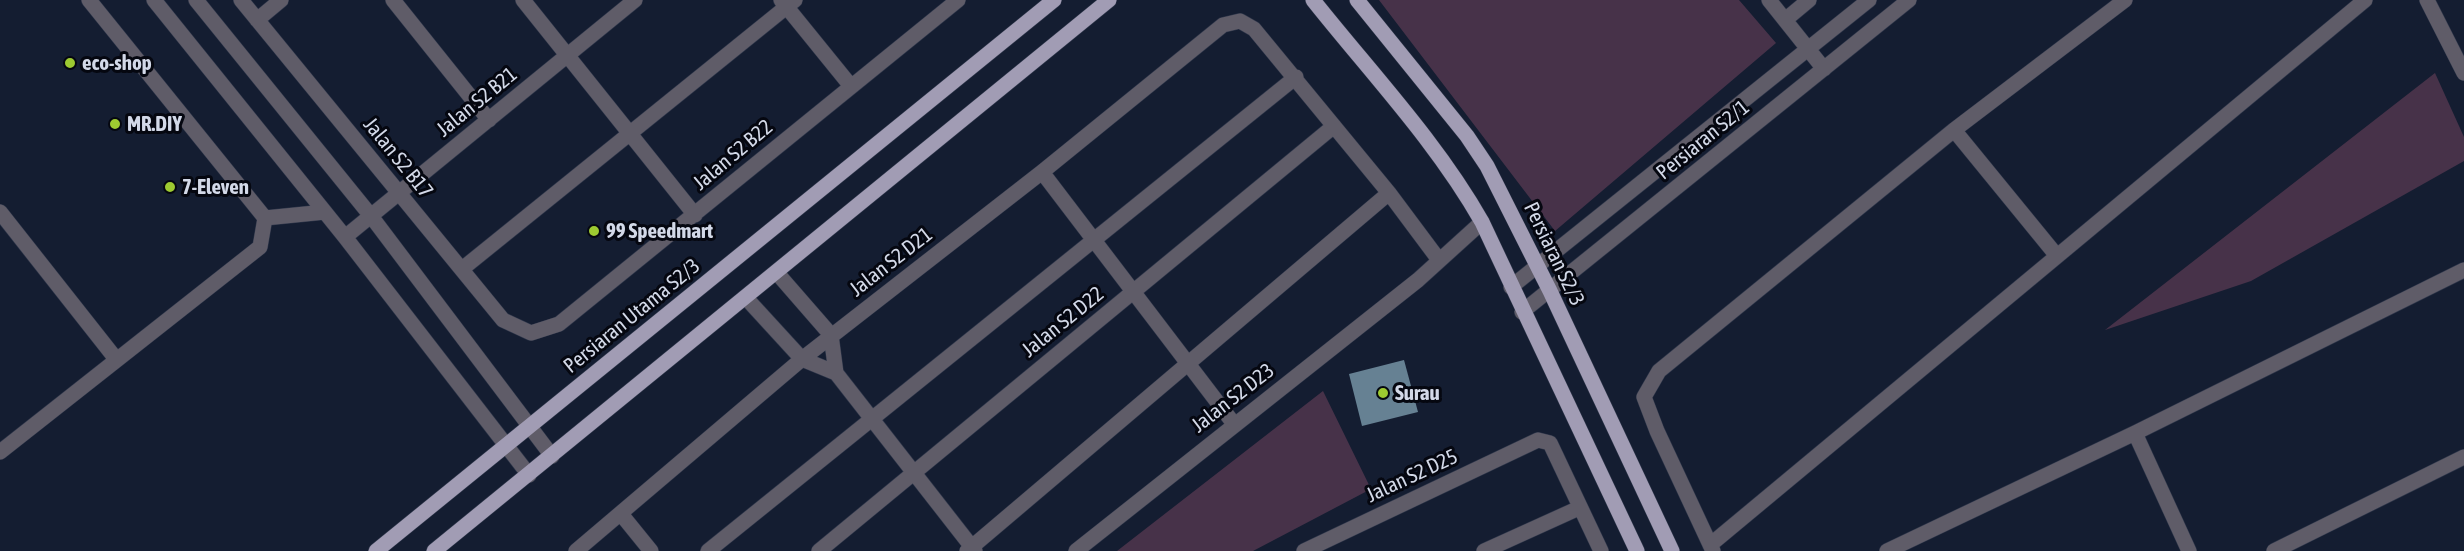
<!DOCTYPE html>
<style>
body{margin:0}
canvas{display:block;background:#141d31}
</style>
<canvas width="2464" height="551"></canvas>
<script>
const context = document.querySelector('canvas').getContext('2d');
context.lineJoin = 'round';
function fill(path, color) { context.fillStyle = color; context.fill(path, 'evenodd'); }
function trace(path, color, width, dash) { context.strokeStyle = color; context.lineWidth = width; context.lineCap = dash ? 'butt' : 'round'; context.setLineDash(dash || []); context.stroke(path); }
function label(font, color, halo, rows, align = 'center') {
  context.font = font + ' "Asap Condensed",sans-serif'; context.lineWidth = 6; context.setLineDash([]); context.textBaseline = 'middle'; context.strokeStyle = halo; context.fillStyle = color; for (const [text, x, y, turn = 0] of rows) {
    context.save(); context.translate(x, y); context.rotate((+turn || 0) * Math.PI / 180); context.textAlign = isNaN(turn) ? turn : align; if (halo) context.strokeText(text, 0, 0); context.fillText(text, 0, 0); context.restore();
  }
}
const green = new Path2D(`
 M1379,0H1739L1776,43L1555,231Z
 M2435,73L2464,137V161L2251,281L2105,330Z
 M1323,391L1371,489L1253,551H1117Z`);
const building = new Path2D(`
 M1404,360L1418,412L1362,426L1349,374Z`);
const minor = new Path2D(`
 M154,0L345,237L529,475
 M196,0L371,216L552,456
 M241,0L503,320L531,333L559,324L958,0
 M393,0L489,120
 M523,0L695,215
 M781,0L850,85
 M1769,0L1824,69
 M2427,0L2464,73
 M257,20L281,0
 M1785,20L1809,0
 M1954,130L2057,256
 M1042,172L1234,424
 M0,212L116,359
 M265,218L325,212
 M345,237L635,0
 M462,269L795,0
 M777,273L831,335L836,373
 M1511,287L1869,0
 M747,299L802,359L836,373L975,551
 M1522,312L1909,0
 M2135,433L2189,551
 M0,452L260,247L265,218L89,0
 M621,514L651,551
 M1710,545L2365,0
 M576,551L802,359L1042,172L1223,25L1240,21L1254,29L1389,193L1439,260
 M708,551L1296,77
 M819,551L1334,126
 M967,551L1389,193
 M1076,551L1418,280L1482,222
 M1304,551L1538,440L1550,443L1601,551
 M1484,551L1579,508
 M1713,551L1657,431L1644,397L1659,371L1954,130L2125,0
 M1887,551L2135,433L2464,270
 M2274,551L2464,457`);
const major = new Path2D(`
 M1313,0C1371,73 1436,141 1482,222L1637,551
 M1357,0L1467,136L1487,166L1550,291L1672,551
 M376,551L1054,0
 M434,551L1109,0`);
const markers = [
 [70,63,6,"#9dca31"],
 [115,124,6,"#9dca31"],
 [170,187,6,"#9dca31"],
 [594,231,6,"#9dca31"],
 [1383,393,6,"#9dca31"]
];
const poiNames = [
 ["eco-shop",82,63],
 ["MR.DIY",127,124],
 ["7-Eleven",182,187],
 ["99 Speedmart",606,231],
 ["Surau",1395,393]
];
const streetNames = [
 ["Jalan S2 B21",477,102,-39],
 ["Persiaran S2/1",1703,140,-39],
 ["Jalan S2 B22",733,155,-40],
 ["Jalan S2 B17",398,158,51],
 ["Persiaran S2/3",1554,254,64],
 ["Jalan S2 D21",891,262,-38],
 ["Persiaran Utama S2/3",632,316,-39],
 ["Jalan S2 D22",1063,322,-39],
 ["Jalan S2 D23",1233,398,-38],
 ["Jalan S2 D25",1412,476,-25]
];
fill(green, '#473249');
fill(building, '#668193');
trace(minor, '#2f374b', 16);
trace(major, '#2f374b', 16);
trace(minor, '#5f5c68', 15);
trace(major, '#a19cb4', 15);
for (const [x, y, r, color] of markers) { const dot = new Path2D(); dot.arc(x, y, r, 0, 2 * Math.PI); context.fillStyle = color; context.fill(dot); trace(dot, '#050710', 2); }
label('bold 21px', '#d3d9e8', '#050710', poiNames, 'left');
label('21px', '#d3d9e8', '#050710', streetNames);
</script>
